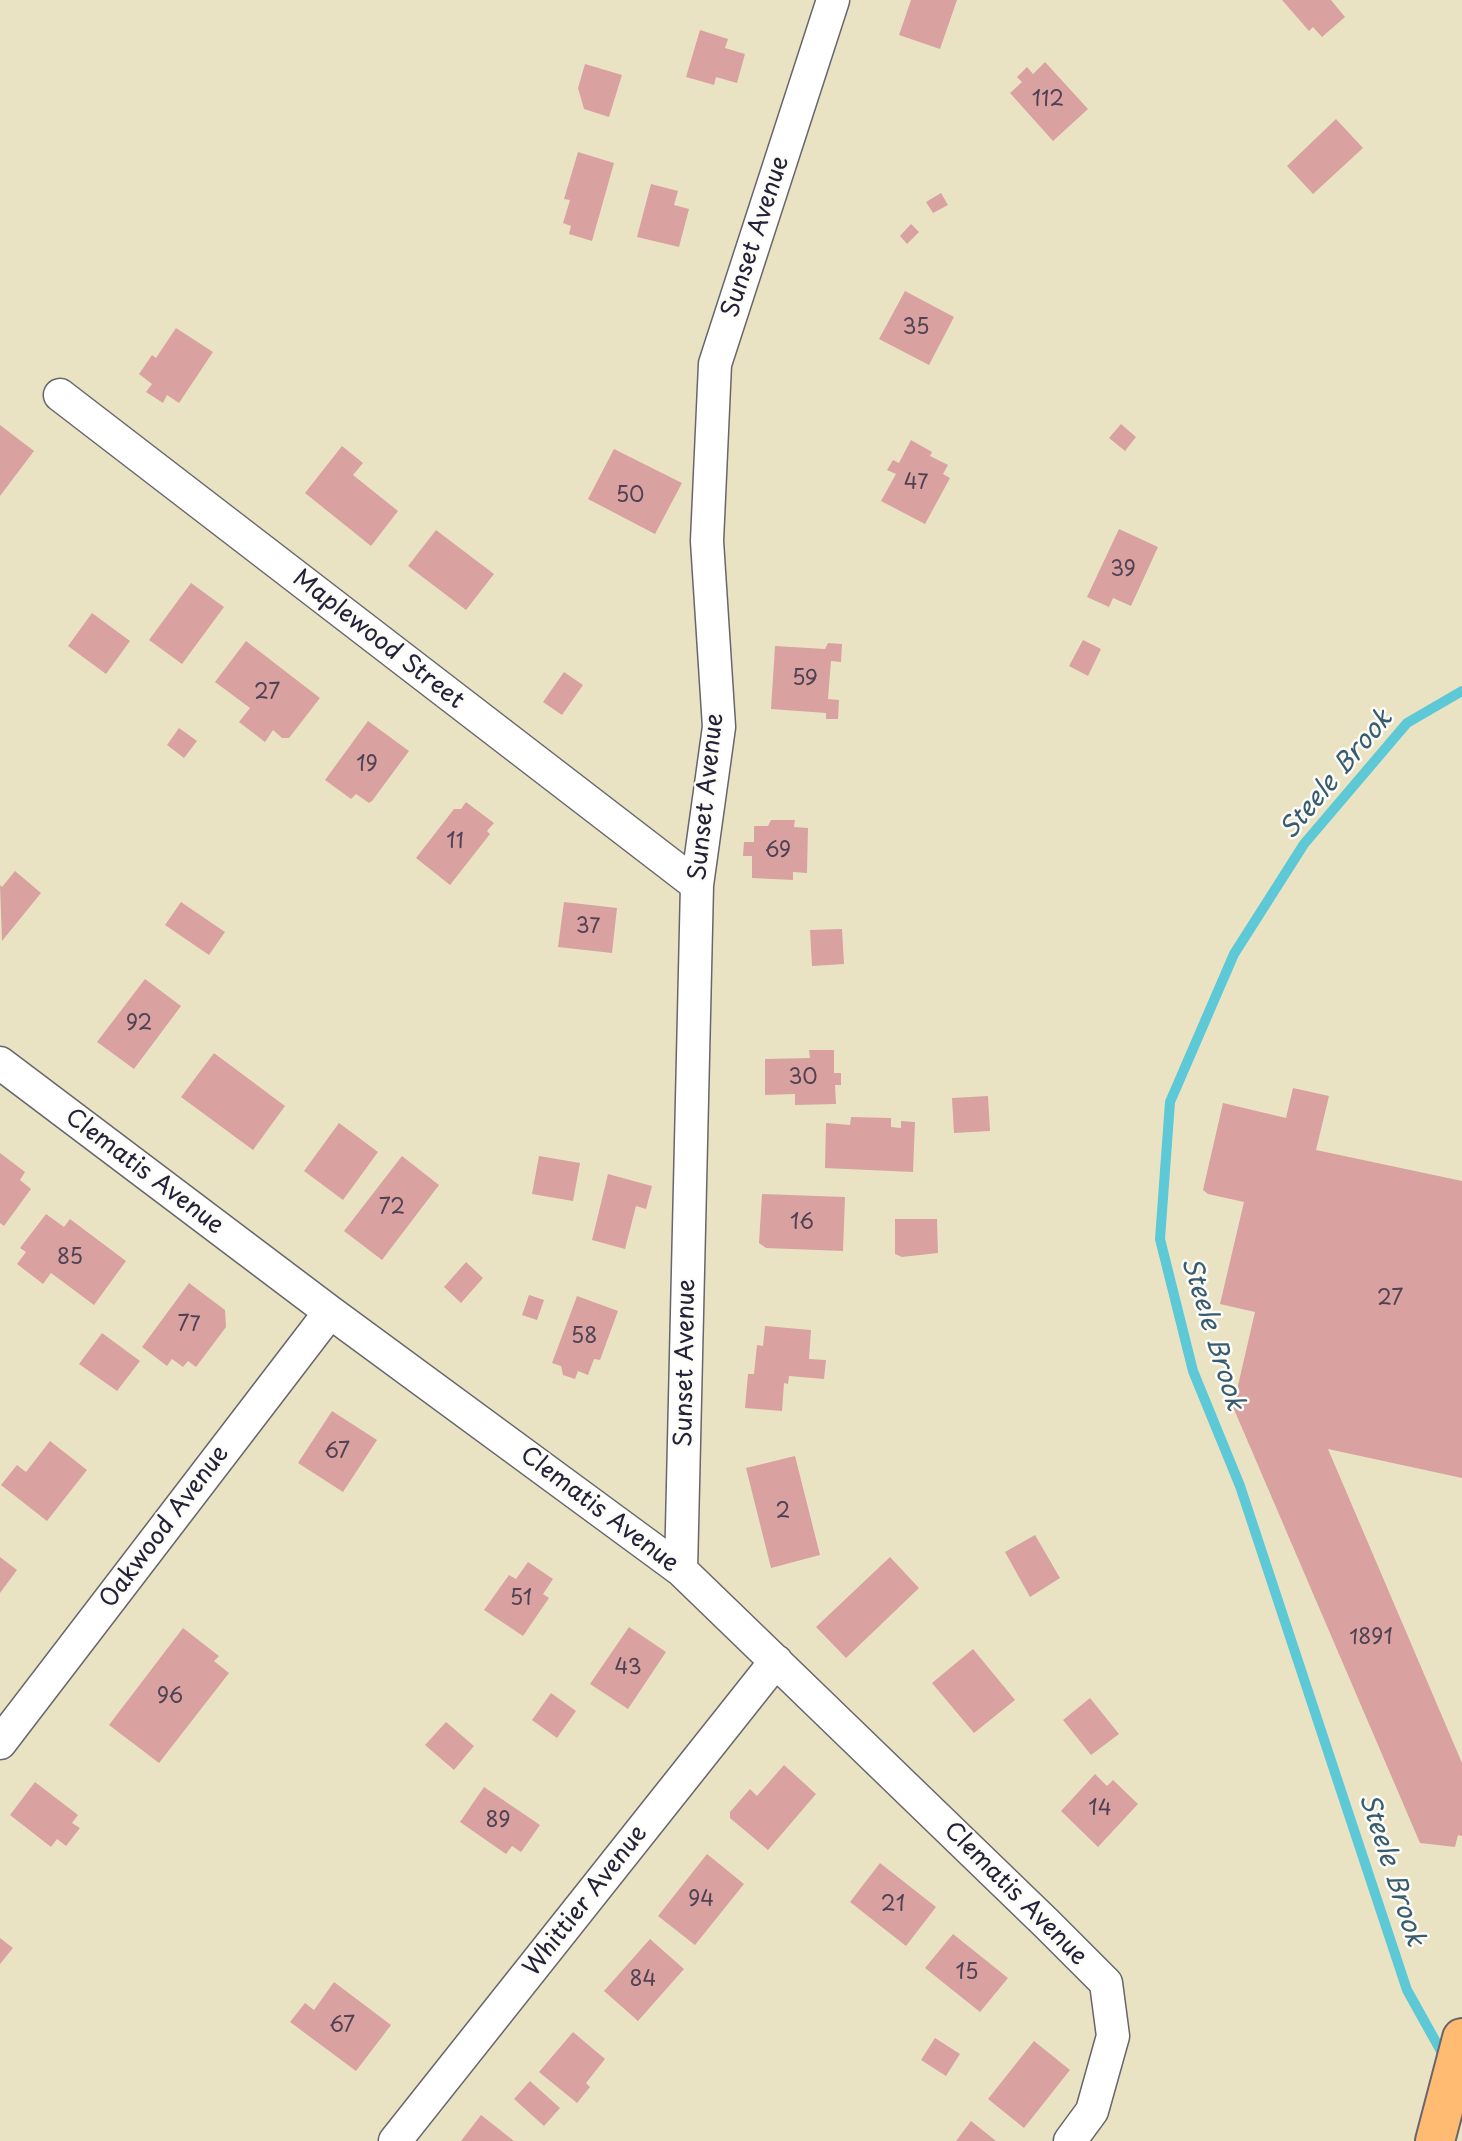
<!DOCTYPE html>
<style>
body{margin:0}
canvas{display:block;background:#e9e3c3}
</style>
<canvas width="1462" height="2141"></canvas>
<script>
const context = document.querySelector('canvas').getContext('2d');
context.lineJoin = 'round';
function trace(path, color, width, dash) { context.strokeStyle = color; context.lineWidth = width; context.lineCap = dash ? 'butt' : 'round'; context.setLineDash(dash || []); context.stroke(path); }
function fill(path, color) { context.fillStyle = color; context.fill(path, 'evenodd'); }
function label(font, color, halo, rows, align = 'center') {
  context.font = font + ' "Playpen Sans",sans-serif'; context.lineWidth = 5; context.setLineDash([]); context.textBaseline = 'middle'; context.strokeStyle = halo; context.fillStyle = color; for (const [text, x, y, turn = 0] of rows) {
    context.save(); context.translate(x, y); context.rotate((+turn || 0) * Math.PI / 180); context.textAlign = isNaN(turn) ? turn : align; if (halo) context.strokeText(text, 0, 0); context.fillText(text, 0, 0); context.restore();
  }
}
const stream = new Path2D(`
 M1446,2060L1407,1990L1240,1486L1193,1371L1160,1239L1170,1102L1234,954L1304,844L1407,723L1462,691`);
const building = new Path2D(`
 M911,0H957L940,49L899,35Z
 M1282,0H1331L1345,17L1322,37L1313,27L1309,31Z
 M700,30L728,39L725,48L745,54L737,83L716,77L714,85L686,77Z
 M1045,62L1088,109L1053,141L1010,93L1022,82L1017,77L1027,67L1033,74Z
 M585,64L622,75L609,117L584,109L578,88Z
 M1336,119L1363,148L1313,194L1287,166Z
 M578,152L614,163L592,241L569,234L571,226L563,223L570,200L564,199Z
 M651,184L678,191L674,205L689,209L679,247L637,237Z
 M941,193L948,205L933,213L926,202Z
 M911,224L919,232L907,244L900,236Z
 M905,291L954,317L929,365L879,339Z
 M176,328L213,352L179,403L167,395L163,403L146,392L152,384L139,374L152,355L156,358Z
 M1121,424L1136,437L1125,451L1109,438Z
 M0,425L34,451L0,496Z
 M911,440L932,452L930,456L948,465L943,474L950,478L925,524L881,501L896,474L887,470L893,460L899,463Z
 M342,446L363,463L353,475L398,511L371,546L305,493Z
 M614,449L682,483L655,534L588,499Z
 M1119,529L1158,547L1131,606L1113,598L1109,607L1087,597Z
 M436,530L494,574L466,610L408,566Z
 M191,583L224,607L182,664L149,640Z
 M92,613L130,641L106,674L68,646Z
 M1083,640L1101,649L1088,676L1069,666Z
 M246,641L320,698L289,738H282L273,730L265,742L239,722L250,708L215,682Z
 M828,643L842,644L841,662L831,661L828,699L839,700L838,719H826V713L771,709L775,646L825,649Z
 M564,672L583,685L562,715L543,702Z
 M368,721L409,751L372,801L369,803L356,794L351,799L325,780Z
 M179,728L197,741L184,758L167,745Z
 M466,802L494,823L487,831L490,834L450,885L416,858L454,809H461Z
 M771,820H795L794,827L808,828L807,873L793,872V880L752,878V856H743L744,842H754V826H768Z
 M15,871L41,893L2,941L0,885L2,887Z
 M181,902L225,932L209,955L165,925Z
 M564,902L617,908L612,953L558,947Z
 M842,929L844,964L812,966L810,930Z
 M145,979L181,1006L134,1069L97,1042Z
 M809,1050H834V1073H841V1085H835L836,1104L795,1105V1094L765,1095V1059L810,1058Z
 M214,1053L285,1106L253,1150L181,1097Z
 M1293,1088L1329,1096L1316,1150L1462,1181V1478L1328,1449L1462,1763V1836L1458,1835L1455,1847L1420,1843L1233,1407L1255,1312L1220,1304L1244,1202L1208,1194L1203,1190L1223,1103L1286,1118Z
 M988,1096L990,1131L954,1133L952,1098Z
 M851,1117L891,1118V1127L901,1128V1121L915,1122L913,1172L825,1168L826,1123L850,1125Z
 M339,1123L378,1152L343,1200L304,1171Z
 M0,1153L25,1172L20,1180L31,1189L4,1226L0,1223Z
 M402,1156L439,1185L382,1260L344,1231Z
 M539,1156L580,1163L573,1201L532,1194Z
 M608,1174L652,1186L646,1209L636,1206L625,1249L592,1240Z
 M762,1194L845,1197L843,1251L766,1248L759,1243Z
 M46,1214L64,1227L70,1219L126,1261L94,1305L51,1273L43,1284L17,1264L26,1252L20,1248Z
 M895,1219H937L938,1253L902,1257L895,1254Z
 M466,1262L483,1278L461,1303L444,1287Z
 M189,1283L225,1310L226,1327L196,1367L188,1361L183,1367L172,1359L167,1366L142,1347Z
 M529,1295L544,1300L537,1320L522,1315Z
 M577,1296L618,1311L600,1360L594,1359L588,1375L578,1371L575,1379L563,1375L561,1366L552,1363Z
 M765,1326L811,1330L809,1359L826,1360L824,1379L789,1376L788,1384L784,1383L782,1411L745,1408L748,1374H754L757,1345L763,1346Z
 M102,1333L140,1361L117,1391L79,1364Z
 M332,1411L377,1440L343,1492L298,1463Z
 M50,1441L87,1470L47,1521L1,1485L17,1465L26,1472Z
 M795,1456L820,1555L771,1568L746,1468Z
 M1035,1535L1060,1578L1030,1597L1005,1552Z
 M0,1557L17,1570L0,1593Z
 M890,1557L919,1588L846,1658L816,1627Z
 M528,1562L553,1579L543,1594L549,1598L523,1636L484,1610L509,1575L516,1579Z
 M629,1627L666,1652L628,1709L590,1684Z
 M183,1628L219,1656L214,1661L229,1673L159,1763L109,1725Z
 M973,1649L1015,1700L974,1733L932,1683Z
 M551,1693L576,1711L557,1738L532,1720Z
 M1090,1698L1119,1734L1091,1755L1063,1720Z
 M446,1722L474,1746L454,1770L425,1745Z
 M784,1765L816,1794L768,1850L730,1818V1812L750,1789L757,1796Z
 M1095,1774L1107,1786L1113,1780L1138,1804L1098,1847L1061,1811Z
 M35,1782L78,1815L72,1823L80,1828L66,1846L57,1839L51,1847L10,1815Z
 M484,1787L540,1825L521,1852L512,1846L506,1854L460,1822Z
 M707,1854L744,1884L695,1945L658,1916Z
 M880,1863L936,1907L906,1946L850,1902Z
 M953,1934L1008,1978L980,2012L925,1968Z
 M0,1938L13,1948L0,1964Z
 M650,1939L684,1969L638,2021L604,1991Z
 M334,1982L391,2025L356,2071L290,2022L305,2003L314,2010Z
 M573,2032L605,2059L586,2083L590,2087L577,2103L539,2072Z
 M935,2038L960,2054L946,2076L921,2060Z
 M1034,2041L1070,2070L1024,2128L988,2099Z
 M530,2081L560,2108L544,2126L514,2099Z
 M481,2115L514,2141H461Z
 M971,2121L996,2141H956Z`);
const street = new Path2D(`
 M60,395L697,885
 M0,1063L330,1312L681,1570L1046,1923L1106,1983L1113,2036L1092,2111L1070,2141
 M681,1570L697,885L719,727L707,541L715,364L833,0
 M0,1743L330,1312
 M395,2141L776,1661`);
const primary = new Path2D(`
 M1435,2141L1462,2038`);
const numberNames = [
 ["112",1048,100],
 ["35",916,328],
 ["47",916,483],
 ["50",630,496],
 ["39",1123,570],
 ["59",805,679],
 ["27",267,693],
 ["19",367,765],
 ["11",455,842],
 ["69",778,851],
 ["37",588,927],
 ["92",139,1024],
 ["30",803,1078],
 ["72",392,1208],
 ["16",802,1223],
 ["85",70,1258],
 ["27",1390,1299],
 ["77",189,1325],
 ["58",584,1337],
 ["67",337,1452],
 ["2",783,1512],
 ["51",521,1599],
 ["1891",1371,1638],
 ["43",628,1668],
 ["96",170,1697],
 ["14",1100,1809],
 ["89",498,1821],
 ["94",701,1900],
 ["21",893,1905],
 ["15",967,1973],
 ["84",643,1980],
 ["67",342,2026]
];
const streetNames = [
 ["Sunset Avenue",756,237,-72],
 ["Maplewood Street",378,640,38],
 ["Sunset Avenue",707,797,-84],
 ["Clematis Avenue",144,1172,37],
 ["Sunset Avenue",686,1363,-89],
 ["Clematis Avenue",599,1510,37],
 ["Oakwood Avenue",165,1527,-53],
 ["Clematis Avenue",1015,1894,45],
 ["Whittier Avenue",586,1901,-52]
];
const waterNames = [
 ["Steele Brook",1337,775,-50],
 ["Steele Brook",1212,1334,73],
 ["Steele Brook",1391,1870,72]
];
trace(stream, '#5dc9d6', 10);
fill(building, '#d9a2a1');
trace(street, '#68666b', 35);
trace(primary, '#68666b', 42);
trace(street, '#fff', 32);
trace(primary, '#ffbb71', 38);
label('21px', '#504254', null, numberNames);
label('24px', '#22223b', '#fdfcf7', streetNames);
label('italic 26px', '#375c71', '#fdfcf7', waterNames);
</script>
